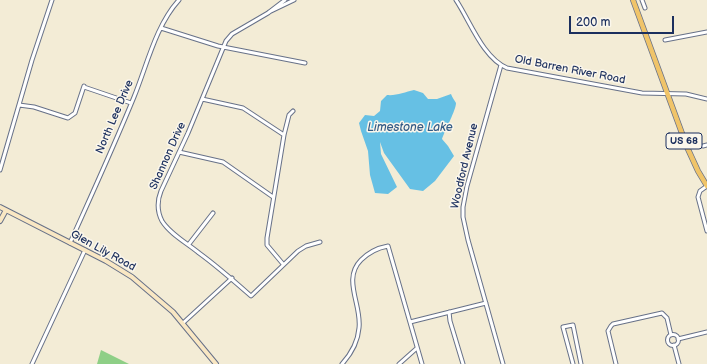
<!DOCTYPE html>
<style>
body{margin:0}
#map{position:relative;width:707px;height:364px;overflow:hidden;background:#f3ecd6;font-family:"Balsamiq Sans",sans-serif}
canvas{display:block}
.scale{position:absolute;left:569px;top:16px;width:105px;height:18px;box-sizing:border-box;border:2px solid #1b2f5e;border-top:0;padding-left:5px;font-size:12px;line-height:14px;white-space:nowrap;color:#1b2f5e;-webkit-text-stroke:3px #fbf7ec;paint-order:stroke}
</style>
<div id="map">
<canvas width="707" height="364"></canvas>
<div class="scale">200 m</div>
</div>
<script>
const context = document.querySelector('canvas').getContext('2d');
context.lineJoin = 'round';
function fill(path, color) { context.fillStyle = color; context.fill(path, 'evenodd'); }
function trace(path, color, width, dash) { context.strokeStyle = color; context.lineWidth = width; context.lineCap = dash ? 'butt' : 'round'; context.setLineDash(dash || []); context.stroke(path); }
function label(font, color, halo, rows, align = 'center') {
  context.font = font + ' "Balsamiq Sans",sans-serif'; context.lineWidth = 3; context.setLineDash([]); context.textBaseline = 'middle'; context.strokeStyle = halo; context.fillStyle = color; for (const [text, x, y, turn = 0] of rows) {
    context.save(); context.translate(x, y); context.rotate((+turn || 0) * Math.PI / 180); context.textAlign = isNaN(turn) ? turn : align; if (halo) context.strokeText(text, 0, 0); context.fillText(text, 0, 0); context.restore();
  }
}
const green = new Path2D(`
 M101,350L129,364H97Z`);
const water = new Path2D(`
 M414,90L423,93L428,99H437L451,94C452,97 455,101 456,103C456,110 445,130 442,139L448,146L454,156L435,181L423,191L410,189L384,153L380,142L381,154L397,187L388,194L375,193L370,175L368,151L361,131L359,123L365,115L374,116L380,111L381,101L387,95C396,96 405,92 414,90Z`);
const street = new Path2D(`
 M285,0L268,13L232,34L226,41L188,133L161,191C157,201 157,211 162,221C170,234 187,243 199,253C217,266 234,281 251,296L298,251L306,246L320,242
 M456,0C470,21 483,58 507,68L642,93L686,94L707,99
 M642,0L645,8
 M269,12L294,0
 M161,28L218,46L305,63
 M665,40L707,32
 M501,65L467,186L463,207V217L468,240L503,364
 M84,87L131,103
 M202,99L243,108L284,135
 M19,105L34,107L68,118L75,113L84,86
 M703,146L707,145
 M179,152L223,162L273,197
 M0,170L32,60L52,0
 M707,186L700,191L698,197L707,231
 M70,243C92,194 114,146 134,97C147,65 156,25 179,0
 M189,244L213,213
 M283,264L267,245V238L284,135L289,115L293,111
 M449,312L450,321L463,364
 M410,322L486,303
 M183,323L232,278
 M667.5 340a5.5 5.5 0 1 1 11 0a5.5 5.5 0 1 1-11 0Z
 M678,339L707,332
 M674,345L679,364
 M32,364L85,250
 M342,364C351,354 358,341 359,328C362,305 342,279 361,260C369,252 377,248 388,246L422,364
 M399,364L417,348
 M573,364L563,327L573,325L581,364
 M616,364L608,331L611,326L613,324L662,313L667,318L671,335`);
const secondary = new Path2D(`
 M0,207L106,261L132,277L173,312L216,364
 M0,221L6,210`);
const primary = new Path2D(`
 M633,0L687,147L698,171L707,186`);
const shields = [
 [684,141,36]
];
const shieldNames = [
 ["US 68",684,141]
];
const streetNames = [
 ["Old Barren River Road",570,70,11],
 ["North Lee Drive",115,117,-67],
 ["Shannon Drive",168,156,-66],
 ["Woodford Avenue",465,166,-77],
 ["Glen Lily Road",103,251,29]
];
const waterNames = [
 ["Limestone Lake",410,128]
];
fill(green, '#8ecf86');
fill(water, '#66c0e4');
trace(street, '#677188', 5);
trace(secondary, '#677188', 6);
trace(primary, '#677188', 6);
trace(street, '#fff', 3);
trace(secondary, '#f9e7c3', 4);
trace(primary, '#f0c469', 4.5);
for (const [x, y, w] of shields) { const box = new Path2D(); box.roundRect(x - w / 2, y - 8, w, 16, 3); context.fillStyle = '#fbf7ec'; context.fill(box); trace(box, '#1b2f5e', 1); }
label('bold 10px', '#1b2f5e', null, shieldNames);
label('11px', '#1b2f5e', '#fbf7ec', streetNames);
label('italic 12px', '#325a86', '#fbf7ec', waterNames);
</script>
